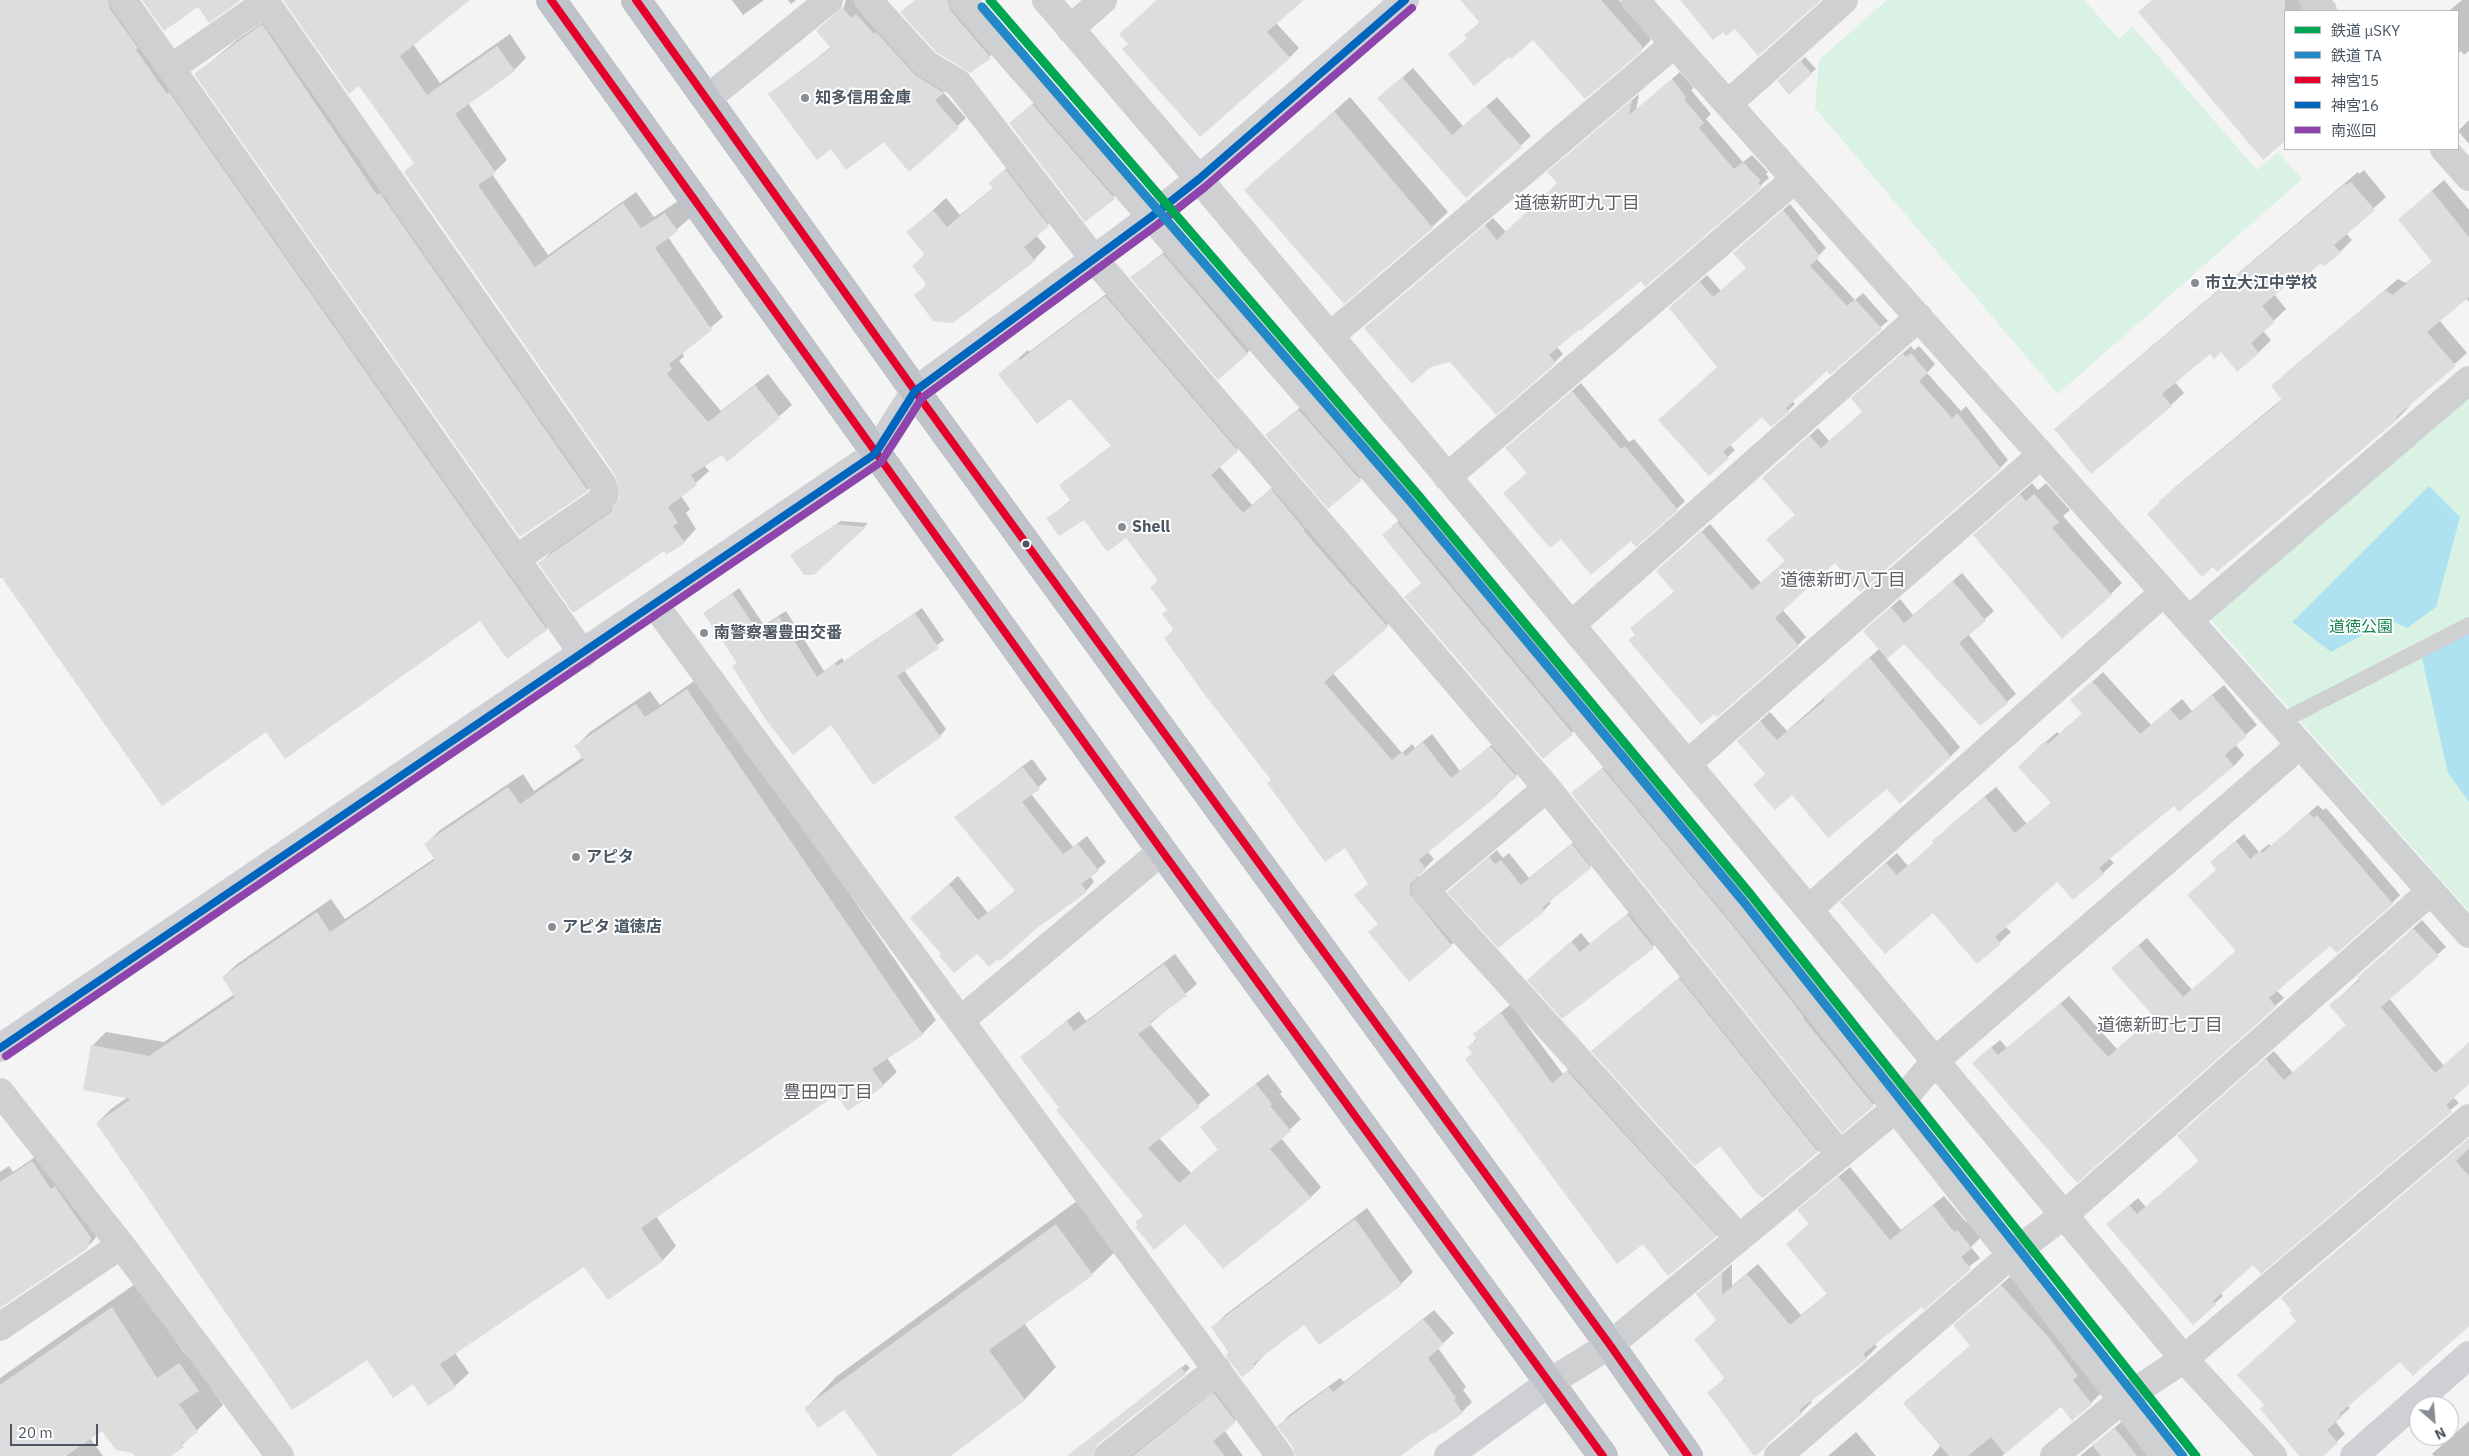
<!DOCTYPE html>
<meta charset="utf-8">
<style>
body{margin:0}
#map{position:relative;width:2469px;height:1456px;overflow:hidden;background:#f4f4f4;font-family:"IBM Plex Sans","Noto Sans JP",sans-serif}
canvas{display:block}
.legend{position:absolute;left:2284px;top:10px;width:175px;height:140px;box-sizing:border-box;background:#fff;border:1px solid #b7bbc0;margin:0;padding:6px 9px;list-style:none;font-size:15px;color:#4a5661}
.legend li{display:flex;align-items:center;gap:10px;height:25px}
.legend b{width:25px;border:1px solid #b7bbc0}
.north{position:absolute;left:2409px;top:1396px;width:50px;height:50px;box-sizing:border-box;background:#fff;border:1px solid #b7bbc0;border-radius:50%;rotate:153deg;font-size:14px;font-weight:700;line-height:20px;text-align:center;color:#4a5661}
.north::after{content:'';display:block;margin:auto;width:18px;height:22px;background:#868d94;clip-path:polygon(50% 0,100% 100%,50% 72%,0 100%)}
.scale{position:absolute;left:10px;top:1424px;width:88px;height:22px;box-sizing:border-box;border:2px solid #4a5661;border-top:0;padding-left:6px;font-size:15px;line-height:18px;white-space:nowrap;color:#4a5661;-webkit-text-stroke:4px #fff;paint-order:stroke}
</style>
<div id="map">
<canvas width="2469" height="1456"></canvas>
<ul class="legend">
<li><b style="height:6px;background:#00a651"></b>鉄道 μSKY</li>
<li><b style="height:6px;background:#2388c8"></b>鉄道 TA</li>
<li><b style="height:6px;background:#e4002b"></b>神宮15</li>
<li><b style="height:6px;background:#0065bd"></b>神宮16</li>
<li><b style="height:6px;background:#8e44ad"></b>南巡回</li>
</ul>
<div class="north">N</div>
<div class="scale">20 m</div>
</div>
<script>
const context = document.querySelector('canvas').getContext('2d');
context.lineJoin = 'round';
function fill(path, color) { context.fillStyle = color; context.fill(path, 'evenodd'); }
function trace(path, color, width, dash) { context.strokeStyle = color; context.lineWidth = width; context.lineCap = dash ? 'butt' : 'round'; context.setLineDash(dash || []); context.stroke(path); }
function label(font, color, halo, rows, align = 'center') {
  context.font = font + ' "IBM Plex Sans","Noto Sans JP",sans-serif'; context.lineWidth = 4; context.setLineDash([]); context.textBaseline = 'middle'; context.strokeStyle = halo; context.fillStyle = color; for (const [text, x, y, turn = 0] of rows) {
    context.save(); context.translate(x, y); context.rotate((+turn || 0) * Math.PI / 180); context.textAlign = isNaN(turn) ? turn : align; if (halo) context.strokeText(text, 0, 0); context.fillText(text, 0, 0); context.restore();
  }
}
const green = new Path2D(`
 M1887,0H2084L2119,39L2132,26L2257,170L2278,152L2302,179L2058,394L1815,108L1819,60Z
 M2469,394V911L2208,617Z`);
const water = new Path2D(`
 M2429,486L2460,517L2436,607L2407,628L2390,620L2331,652L2292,622Z
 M2469,633V802L2448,773L2420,650Z`);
const shadow = new Path2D(`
 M0,0H127L558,616L546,629L481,619L266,731L2,576L0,578Z
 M285,0H468L413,44L440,83L510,34L526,58L514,70L468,103L507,160L492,174L548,255L636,192L654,217L678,201L690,218L668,237L723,317L682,353L684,356L679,361L721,411L768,374L792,405L728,461L722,453L704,465L709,471L681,496L690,509L686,513L696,529L684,542L664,550L540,563L552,551L617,505L621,498L619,481L415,162L360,85Z
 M732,0H764L743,15Z
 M788,0H796L791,4Z
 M846,0H859L951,84L943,92L966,118L909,171L884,140L831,147L770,94L831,47Z
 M915,0H958L1000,48L970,72Z
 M1158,0H1301L1276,23L1299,48L1289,58L1129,44Z
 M1465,0H1619L1651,36L1650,41L1640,51L1533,38L1509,55H1450L1468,38L1466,35L1480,22Z
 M2152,0H2304L2314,11H2285V139L2263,158Z
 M2462,0H2469V51L2464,55L2461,51L2458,53V11H2449Z
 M271,16L596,481L587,490L196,74L237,40Z
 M1805,57L1816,69L1789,93L1783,77Z
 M1413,68L1463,126L1497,97L1531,136L1466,196L1389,89Z
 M1680,72L1694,88L1691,90L1711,114L1706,119L1743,162L1752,155L1768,172L1766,174L1769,178L1645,285L1641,279L1557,347L1563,354L1555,362L1451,361L1365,328L1493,218L1506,232L1559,183L1557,164L1639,94L1636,110Z
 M1042,96L1123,189L1085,220L1010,123Z
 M1350,97L1448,212L1432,227L1245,190Z
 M2469,120V144L2458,131Z
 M1018,158L1060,213L1036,235L1046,247L1034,260L952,322L916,295L928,283L913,266L925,254L908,233L946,198L960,215L994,187L1003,171Z
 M2364,170L2386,197L2346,233L2352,240L2340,252L2299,273L2274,294L2286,309L2263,331L2271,340L2259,352L2237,370L2222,351L2210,352L2175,382L2184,393L2171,405L2068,417L2358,172L2359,174Z
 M2444,180L2469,210V302L2466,298L2439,320L2467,353L2408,405L2409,407L2397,419L2161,502L2172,490L2282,399L2273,386L2285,374L2398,279L2406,283L2433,261L2400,219Z
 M1790,204L1826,248L1816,258L1855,300L1863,293L1888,321L1827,370L1792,401L1795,404L1788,411L1762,415L1730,445L1735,450L1709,474L1719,366L1678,301L1707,275L1721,291L1747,268L1742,246Z
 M1173,245L1257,343L1247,353L1132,277Z
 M1114,288L1246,441L1219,466L1252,505L1280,481L1396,617L1333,673L1402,753L1412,744L1415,748L1432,734L1460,771L1500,738L1525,767L1496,795L1428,852L1434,859L1419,874L1418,884L1460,937L1451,945L1379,923L1369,883L1345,846L1272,779L1165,638L1175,628L1168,609L1152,587L1158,580L1126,536L1084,518L1048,519L1071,500L1060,485L1112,445L1070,398L1000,374L1028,350L1029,352Z
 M1911,346L1914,350L1919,346L1935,364L1927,373L1961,411L1966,406L2008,460L2000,468L1835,561L1782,609L1806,637L1798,645L1636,634L1631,628L1675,591L1666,563L1710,524L1761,583L1786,560L1796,515L1772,470L1818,428L1829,441L1864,411L1860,391Z
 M1581,383L1629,442L1634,439L1685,501L1677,509L1632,539L1528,473L1515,440Z
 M1308,401L1369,471L1328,507L1267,435Z
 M2032,483L2038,490L2046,483L2070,510L2063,516L2122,583L2111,594L1986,524Z
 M1406,515L1581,725L1543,757L1422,583L1392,526Z
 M841,521L868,523L814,574L796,551Z
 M1962,573L1994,611L1968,634L2016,694L2007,702L1904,642L1886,658L1960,747L1951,756L1900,802L1887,787L1792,793L1766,773L1748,732L1770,712L1787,731L1879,649L1873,623L1900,599L1913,615Z
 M739,588L764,625L786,611L824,671L842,658L844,661L922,608L944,640L904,670L946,729L940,736L831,723L738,662L705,614Z
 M2103,672L2151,725L2182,699L2192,711L2224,685L2257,725L2235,744L2244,755L2234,766L2174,804L2109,858L2114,863L2103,873L2057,881L2005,926L2011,932L1977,963L1933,912L1853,891L1897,853L1908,866L1935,842L1945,830L1996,787L2027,824L2052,802L2030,756L2057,732L2059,734L2083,713V690Z
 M701,676L936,1020L922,1034L887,1058L897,1072L883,1085L837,1093L656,1216L676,1246L663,1260L608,1299L584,1265L455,1353L469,1373L455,1386L413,1382L367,1358L97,1123L111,1109L128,1097L92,1046L106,1032L164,1042L235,994L223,977L237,964L331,899L345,919L435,858L426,844L440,830L523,774L534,791L583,757L576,746L590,732L650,691L660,705Z
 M1032,759L1047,779L1031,794L1073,847L1087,836L1106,862L1090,876L1094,882L1086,891L1035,928L977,952L943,954L920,910L958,876L988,913L1016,890L956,817Z
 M1612,760L1883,1096L1842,1131L1572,793Z
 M2318,805L2323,810L2326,808L2400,895L2392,903L2330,944L2276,990L2284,998L2275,1006L2077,1181L1982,1055L2000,1040L2007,1048L2069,996L2117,1049L2155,1016L2121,960L2147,938L2192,990L2237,950L2217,869L2220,854L2244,834L2259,852L2269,844L2271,846Z
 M1580,837L1598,860L1549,901L1551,903L1544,910L1457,884L1497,850L1503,858L1509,853L1529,878Z
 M1637,906L1663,938L1563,1017L1538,971L1581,933L1590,944Z
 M2422,920L2446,947L2389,998L2444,1066L2469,1043V1083L2453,1097L2459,1103L2254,1263L2221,1293L2223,1296L2193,1323L2108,1224L2138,1198L2146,1207L2200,1160L2187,1128L2274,1051L2293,1073L2347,1024L2331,1005Z
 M1175,954L1197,984L1150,1024L1210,1095L1159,1138L1191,1173L1219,1149L1202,1127L1268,1074L1282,1092L1280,1094L1301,1119L1281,1138L1321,1187L1310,1198L1185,1222L1144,1215L1021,1057L1079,1011L1086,1021Z
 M1688,970L1826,1143L1817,1152L1593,1051Z
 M1511,1004L1563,1074L1578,1062L1726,1226L1716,1236L1644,1243L1473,1053L1469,1047L1477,1038L1474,1034Z
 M2469,1139V1325L2400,1360L2347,1405L2350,1408L2335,1421L2345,1434L2321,1456H2305L2265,1405L2297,1321L2293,1311L2282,1298Z
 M41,1153L99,1229L95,1239L86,1248L0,1307V1172L9,1166L13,1172Z
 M1850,1167L1901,1230L1944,1196L1966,1222L1968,1220L1982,1236L1971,1247L1980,1258L1874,1343L1877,1347L1866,1358L1810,1400L1812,1402L1801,1413L1755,1455L1709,1392L1725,1378L1696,1339L1717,1320L1697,1294L1732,1264V1286L1758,1264L1801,1315L1828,1293L1810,1223V1200Z
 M1088,1193L1124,1243L1092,1274L1024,1323L1056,1367L1025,1399L949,1456H926L844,1408H806L837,1376Z
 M1367,1208L1413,1272L1401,1284L1304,1324L1266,1353L1254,1366L1230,1352L1213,1327L1225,1315Z
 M2012,1275L2101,1393L2091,1403L2061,1405L2002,1456H1932L1941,1445L1904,1403L1971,1345L1965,1316Z
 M138,1282L184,1353L206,1338L207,1381L223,1405L182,1445L163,1456H136L103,1429L90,1438L103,1456H0V1378Z
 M1434,1310L1454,1333L1438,1348L1466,1387L1463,1390L1472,1402L1462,1412L1398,1456H1297L1294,1446L1279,1426L1289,1415L1340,1378L1344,1382Z
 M1186,1364L1190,1368L1185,1373L1095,1446V1435Z
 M1224,1382L1245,1411L1224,1430L1243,1456H1130Z
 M2125,1419L2156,1456H2080Z
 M2469,1421V1456H2434L2432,1454Z
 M1856,1432L1876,1456H1828Z`);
const building = new Path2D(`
 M0,0H108L110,9L138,48L136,50L167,94L169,92L547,630L507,659L480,621L285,759L266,732L162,806L0,575Z
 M142,0H241L209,23L198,7L164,31Z
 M283,0H470L400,56L427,95L497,46L515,71L455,114L496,173L478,185L535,267L623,203L641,228L665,213L678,231L655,248L712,330L669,364L672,369L667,374L708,422L755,385L780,418L727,462L722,455L691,475L697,485L668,507L678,523L673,526L685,543L666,555L664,551L573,613L538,563L611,512L620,497L616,476L404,172L414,163L359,86L349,94Z
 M915,0H947L950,10L991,58L970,73L936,52L900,12Z
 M1157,0H1304L1267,32L1290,58L1200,137L1122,49L1128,44L1119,34Z
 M1460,0H1601L1642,46L1641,52L1585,99L1533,40L1511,59L1509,57L1474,86L1448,54L1467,39L1464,35L1480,23Z
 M1680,0H1821L1758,56L1735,29L1726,36L1723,32L1713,40Z
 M2152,0H2285V141L2263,160L2138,12Z
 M842,7L851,18L856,14L874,34L876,32L915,75L944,93L935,100L959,128L909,172L884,142L846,170L831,149L817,160L768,94L831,48L816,31Z
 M262,24L377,195L380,193L588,491L520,537L194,74Z
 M1800,60L1812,74L1789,95L1777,81Z
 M1402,77L1452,135L1486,106L1522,147L1466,198L1377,98Z
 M1672,79L1686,97L1684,99L1704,123L1699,128L1734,169L1743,162L1761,181L1758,183L1762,187L1645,287L1641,281L1580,331L1579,329L1549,355L1556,363L1496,415L1450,362L1431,367L1412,384L1364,328L1485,225L1497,240L1557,183L1547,172L1632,100L1629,115Z
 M1032,104L1115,199L1085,222L1009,123Z
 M1334,111L1433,228L1344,304L1244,190Z
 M1005,169L1049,226L1024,247L1035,261L953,323L933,321L914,295L927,285L912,266L925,255L906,232L933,210L947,227L993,188L989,183Z
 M2351,182L2375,210L2334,245L2341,253L2324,266L2320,264L2302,279L2299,275L2262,306L2275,322L2251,343L2259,353L2237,372L2221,352L2214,359L2210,354L2162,394L2172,406L2091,474L2054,429L2345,184L2346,185Z
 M2432,191L2469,237V297L2427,332L2456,366L2396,417L2398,419L2217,572L2213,567L2202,577L2147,514L2159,503L2158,502L2282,400L2271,386L2385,290L2393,295L2432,262L2398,219Z
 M1783,210L1820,256L1810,266L1847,306L1855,299L1882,329L1830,375L1827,371L1786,408L1789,412L1771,427L1762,417L1723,452L1729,458L1709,476L1658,420L1717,367L1669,308L1699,281L1713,297L1746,268L1733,253Z
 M1163,254L1248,354L1218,380L1130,277Z
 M1105,296L1238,451L1211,475L1243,513L1271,489L1304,529L1303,530L1388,627L1324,682L1392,760L1402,752L1406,756L1423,742L1451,778L1490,746L1517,777L1495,794L1497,796L1419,860L1426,869L1410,884V894L1452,946L1409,982L1368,932L1378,924L1354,895L1368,884L1345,848L1325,862L1267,783L1271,780L1202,691L1164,638L1174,630L1162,614L1167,610L1150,587L1158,581L1126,538L1107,552L1084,520L1059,536L1046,518L1071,502L1059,485L1111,446L1070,399L1037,424L998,374L1018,358L1020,360Z
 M1902,353L1906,357L1911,353L1928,373L1919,381L1952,418L1957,413L2001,469L1860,592L1835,563L1775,618L1799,646L1717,717L1714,714L1701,725L1628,640L1635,635L1630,628L1674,592L1656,571L1701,531L1752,590L1785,561L1766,539L1795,515L1762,478L1809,435L1821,448L1862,412L1851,398Z
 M1572,391L1621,449L1625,446L1678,510L1636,547L1631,541L1591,575L1561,539L1550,548L1503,493L1527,473L1505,448Z
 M1298,409L1361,481L1328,509L1265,435Z
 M2020,494L2026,501L2034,494L2059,522L2052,528L2112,595L2062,639L1973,535Z
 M1397,522L1573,734L1543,759L1404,597L1421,583L1382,535Z
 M836,524L866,527L814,575H804L790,555Z
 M1953,581L1986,621L1959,643L2008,703L1980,726L1904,644L1887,659L1863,631L1891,607L1904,623Z
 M732,593L757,630L779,617L817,677L835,663L837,666L915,613L939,648L897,676L941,737L873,785L831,725L793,755L766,720L732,666L737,663L703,613Z
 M1869,657L1951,757L1900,804L1887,789L1828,838L1792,795L1775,810L1753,785L1765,774L1737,741L1760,721L1777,740L1825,700L1823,698Z
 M2092,681L2140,734L2170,709L2180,721L2212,695L2247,736L2225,755L2234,766L2179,812L2174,806L2137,836L2099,868L2104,874L2073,900L2057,882L1995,937L2001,944L1977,964L1933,913L1885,954L1840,902L1886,863L1897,875L1934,843L1932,841L1985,797L2015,833L2051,803L2018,767L2045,741L2048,744L2082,714L2070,700Z
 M687,689L923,1035L872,1069L884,1086L848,1111L836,1095L641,1228L663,1261L608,1300L584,1267L440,1364L456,1387L428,1406L413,1384L393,1398L367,1360L292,1410L96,1123L131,1099L83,1090L91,1045L149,1056L235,997L222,977L317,912L330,932L435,860L424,844L508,787L520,804L584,760L574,746L636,704L645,717Z
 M1023,767L1040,789L1022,802L1063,854L1078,844L1099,871L1081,884L1087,892L1036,929L1000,961L998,959L989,967L977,954L954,973L939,956L941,954L910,918L949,884L978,920L1015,891L954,817Z
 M1602,768L1736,930L1804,1017L1803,1018L1874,1106L1842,1133L1571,793Z
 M2309,813L2314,818L2317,815L2393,904L2337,953L2330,946L2269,998L2276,1007L2077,1183L1972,1063L1991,1047L1998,1055L2060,1003L2108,1057L2154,1017L2111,968L2138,945L2183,997L2236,951L2187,895L2216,870L2210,862L2236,841L2250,859L2260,851L2262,853Z
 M1572,844L1591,868L1542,908L1545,911L1498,948L1447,892L1489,857L1495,864L1501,860L1521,885Z
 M1627,914L1654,948L1562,1019L1527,980L1571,941L1580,952Z
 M2413,928L2439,956L2381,1007L2435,1073L2469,1042V1084L2446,1105L2452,1112L2261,1274L2253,1265L2213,1301L2216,1305L2193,1325L2106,1224L2129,1205L2137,1214L2199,1161L2177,1136L2265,1058L2284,1080L2346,1025L2329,1005L2360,980L2358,977Z
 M1164,964L1187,996L1150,1022L1152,1024L1138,1034L1200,1107L1148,1148L1179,1183L1218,1150L1200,1127L1256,1084L1272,1104L1270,1106L1291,1131L1270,1149L1311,1198L1223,1269L1185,1224L1154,1250L1135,1227L1138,1225L1135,1222L1143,1216L1056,1110L1059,1108L1020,1057L1067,1021L1074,1031Z
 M1679,978L1818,1152L1763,1198L1757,1194L1720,1146L1695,1166L1591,1051Z
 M1501,1013L1552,1083L1567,1071L1717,1236L1668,1276L1643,1244L1617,1264L1465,1059L1472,1053L1467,1047L1477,1040L1473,1034Z
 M2469,1138V1149L2456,1161L2469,1176V1326L2413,1376L2400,1362L2339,1414L2342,1417L2327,1430L2338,1443L2323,1456H2299L2260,1409L2264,1405L2237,1375L2296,1321L2289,1313L2292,1311L2281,1298Z
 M32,1161L51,1189L55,1186L58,1191L91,1238L87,1249L0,1308V1182Z
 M1838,1176L1890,1240L1933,1205L1954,1232L1957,1230L1972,1248L1961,1257L1971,1269L1924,1310L1922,1307L1863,1354L1867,1359L1799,1410L1802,1414L1772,1439L1763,1450L1754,1456L1707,1392L1725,1379L1694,1339L1717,1321L1696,1294L1722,1272V1295L1747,1274L1790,1325L1827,1294L1786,1244L1809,1224L1797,1210Z
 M1355,1219L1402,1285L1319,1345L1304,1325L1253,1364L1255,1367L1242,1377L1225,1355L1229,1353L1211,1327Z
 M1056,1224L1093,1275L989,1350L1025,1400L951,1456H878L844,1410L818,1428L804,1408Z
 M2001,1285L2051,1340L2078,1376L2073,1380L2092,1404L2072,1421L2061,1407L2005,1454L1991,1437L1968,1456H1949L1903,1403L1970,1346L1953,1325Z
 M112,1307L157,1378L179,1363L199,1391L179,1404L198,1432L181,1444L184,1447L171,1456H135L133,1453L116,1450L102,1431L66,1456H0V1385Z
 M1423,1319L1444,1344L1428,1358L1456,1398L1454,1400L1463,1413L1433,1434L1432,1432L1401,1456H1295L1293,1447L1277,1426L1329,1387L1333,1392Z
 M1181,1367L1186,1374L1098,1444L1093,1456H1067Z
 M1213,1392L1236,1422L1213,1441L1225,1456H1133Z
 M2115,1428L2137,1456H2101L2092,1445Z`);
const lane = new Path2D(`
 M2280,722L2469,625`);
const street = new Path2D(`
 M123,0L583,654
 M264,0L603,485L605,494L599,502L516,559
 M868,0L926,64L958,83L1094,259L1547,788L1425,890L1739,1238
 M962,0L1424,529L1748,920L2011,1255L2165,1456
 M1046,0L1199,179L2184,1359L2273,1456
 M1635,0L2469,934
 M2313,0L2323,11
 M1070,29L1103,0
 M171,68L266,2
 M707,99L829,0
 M1728,104L1844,0
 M2444,149L2469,177
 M1330,336L1674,44
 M1447,477L1795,179
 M655,605L1280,1456
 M2189,620L2469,380
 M1571,625L1919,317
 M1687,764L2041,455
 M1547,788L1840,1155
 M1809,909L2164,592
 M961,1020L1162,851
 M0,1092L121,1245L280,1456
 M0,1327L121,1245
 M1550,1382L1610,1345L1895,1109L1935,1061L2300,745
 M1108,1456L1217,1369
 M1778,1456L2011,1255L2064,1215L2431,891
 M2054,1456L2122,1400L2184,1359L2469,1118`);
const secondary = new Path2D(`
 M0,1048L875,454L915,391L1151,217L1199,179L1405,0
 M1448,1456L1550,1382
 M2354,1456L2469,1355`);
const highway = new Path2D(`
 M551,0L1162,851L1603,1456
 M636,0L915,391L1610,1345L1688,1456`);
const bus1 = new Path2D(`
 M551,0L1162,851L1603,1456
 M636,0L915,391L1610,1345L1688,1456`);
const bus2 = new Path2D(`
 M0,1048L875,454L915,391L1151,217L1199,179L1405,0`);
const bus3 = new Path2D(`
 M6,1056L881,462L922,398L1157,225L1205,187L1412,8`);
const rail1 = new Path2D(`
 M990,0L1418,495L1751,895L2196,1456`);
const rail2 = new Path2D(`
 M982,7L1410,501L1743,901L2183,1456`);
const markers = [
 [805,98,5,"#868d94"],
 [2195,283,5,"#868d94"],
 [1122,527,5,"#868d94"],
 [1026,544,4.5,"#4a5661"],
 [704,633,5,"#868d94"],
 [576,857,5,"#868d94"],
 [552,927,5,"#868d94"]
];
const poiNames = [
 ["知多信用金庫",815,98],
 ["市立大江中学校",2205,283],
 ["Shell",1132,527],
 ["南警察署豊田交番",714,633],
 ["アピタ",586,857],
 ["アピタ 道徳店",562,927]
];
const parkNames = [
 ["道徳公園",2361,627]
];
const neighbourhoodNames = [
 ["道徳新町九丁目",1577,204],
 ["道徳新町八丁目",1843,581],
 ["道徳新町七丁目",2160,1026],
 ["豊田四丁目",828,1093]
];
fill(green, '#d9f2e3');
fill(water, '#aee2f0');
fill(shadow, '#0003');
fill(building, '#ddddde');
trace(highway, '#b9bec3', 30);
trace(lane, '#ced0d2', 16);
trace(street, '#ced0d2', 28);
trace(secondary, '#ced0d4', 28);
trace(highway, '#bec4c9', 28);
trace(bus1, '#e4002b', 8);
trace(bus2, '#0065bd', 8);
trace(bus3, '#8e44ad', 8);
trace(rail1, '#00a651', 9);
trace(rail2, '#2388c8', 9);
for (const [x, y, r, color] of markers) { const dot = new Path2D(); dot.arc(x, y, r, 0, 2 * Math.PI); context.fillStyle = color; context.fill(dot); trace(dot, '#fff', 2); }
label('bold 16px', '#4a5661', '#fff', poiNames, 'left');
label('16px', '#17864f', '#fff', parkNames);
label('18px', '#5f6368', '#fff', neighbourhoodNames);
</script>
